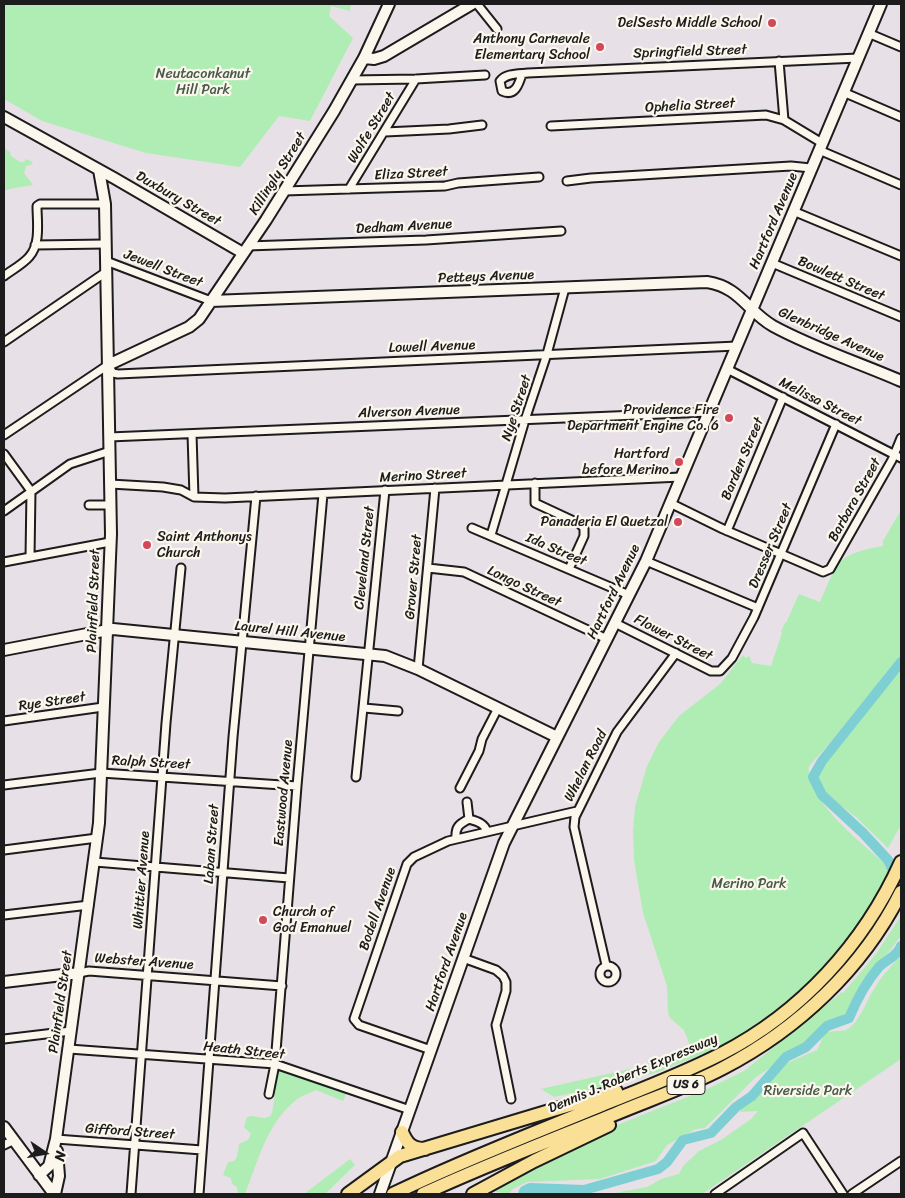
<!DOCTYPE html>
<style>
body{margin:0}
#map{position:relative;width:905px;height:1198px;overflow:hidden;background:#e8e0e7;font-family:Sriracha,sans-serif}
canvas{display:block}
.frame{position:absolute;inset:0;border:5px solid #1c1c1c;pointer-events:none}
.north{position:absolute;left:20px;top:1128px;width:50px;height:50px;-webkit-text-stroke:4px #fbf7ec;paint-order:stroke;rotate:102deg;font-size:14px;font-weight:700;line-height:20px;text-align:center;color:#1c1c1c}
.north::after{content:'';display:block;margin:auto;width:18px;height:22px;background:#1c1c1c;clip-path:polygon(50% 0,100% 100%,50% 72%,0 100%)}
</style>
<div id="map">
<canvas width="905" height="1198"></canvas>
<div class="frame"></div>
<div class="north">N</div>
</div>
<script>
const context = document.querySelector('canvas').getContext('2d');
context.lineJoin = 'round';
function fill(path, color) { context.fillStyle = color; context.fill(path, 'evenodd'); }
function trace(path, color, width, dash) { context.strokeStyle = color; context.lineWidth = width; context.lineCap = dash ? 'butt' : 'round'; context.setLineDash(dash || []); context.stroke(path); }
function label(font, color, halo, rows, align = 'center') {
  context.font = font + ' Sriracha,sans-serif'; context.lineWidth = 4.5; context.setLineDash([]); context.textBaseline = 'middle'; context.strokeStyle = halo; context.fillStyle = color; for (const [text, x, y, turn = 0] of rows) {
    context.save(); context.translate(x, y); context.rotate((+turn || 0) * Math.PI / 180); context.textAlign = isNaN(turn) ? turn : align; if (halo) context.strokeText(text, 0, 0); context.fillText(text, 0, 0); context.restore();
  }
}
const green = new Path2D(`
 M4,4H351L350,11L331,6L329,16L353,38L310,121L279,116L240,167L146,153L42,121L4,99Z
 M4,148L10,152L11,156L20,162H24L26,159L33,162L31,165L26,166L24,173L33,185L9,189L4,191Z
 M901,510V664L809,766C804,799 866,847 889,867L886,877L857,928L794,1000L722,1046L698,1056L658,1072L620,1083L554,1097L541,1089L638,1067L690,1046L684,1030L670,1018L668,1013L667,986L643,913L634,860L633,831L635,807L647,766L659,742L679,716L720,684L743,655L746,658L749,656L752,663L771,666L782,633L781,631L785,623L787,621L799,594L820,602C826,589 833,567 845,558C855,551 871,548 883,546V541Z
 M901,670V825L888,848L856,817L825,794L820,788L816,776L819,769L828,753L867,711Z
 M901,916V936L878,966L854,1006L811,1041L756,1077L705,1128L696,1129L667,1145L656,1161L600,1179L527,1182L513,1189L509,1194L490,1191L509,1179L617,1125L705,1090L744,1071L842,992L843,993L876,954Z
 M899,958L901,960V1059L702,1194H610L647,1187L661,1179L679,1174L683,1166L699,1151L721,1140L751,1119L758,1111L740,1112L743,1102L751,1093L772,1077L785,1064L817,1050L825,1033C833,1030 843,1032 848,1029C861,1020 866,1001 874,989C881,977 890,967 899,958Z
 M274,1065L348,1090L343,1101L316,1090C310,1093 301,1096 296,1100C267,1123 258,1161 245,1194H238L237,1187L232,1184L231,1178L223,1175L228,1162L234,1161L237,1157L239,1144L248,1140L251,1134L244,1127L247,1117L252,1116L265,1118L270,1116L272,1113L275,1094L271,1087Z
 M350,1159L355,1165L325,1194H304Z`);
const river = new Path2D(`
 M901,662L822,761L813,777L822,795L863,833L888,860L901,887
 M523,1194L524,1191L530,1188L584,1190L658,1169L667,1162L683,1140L711,1133L736,1107L752,1096L786,1057L806,1047L827,1026L849,1018C857,999 865,983 879,967C886,960 898,956 901,946`);
const street = new Path2D(`
 M477,4L497,29
 M868,33L901,47
 M779,61L784,120
 M522,74C519,84 515,97 502,91L500,81C506,73 519,74 528,73L858,58
 M352,80L416,79L485,75
 M843,92L901,117
 M551,126L766,115L784,120L822,143
 M385,132L449,129L482,125
 M819,150L901,185
 M567,181L591,178L791,166L811,168
 M349,189L416,79
 M284,191L445,186L458,183L539,177
 M793,211L901,256
 M35,245L106,244
 M247,246L426,240L561,231
 M106,261L211,301
 M772,263L901,317
 M4,276C12,270 23,264 29,257C41,244 37,222 37,206L40,204H105
 M4,342L106,272
 M727,369L901,458
 M192,434L194,497
 M4,435L108,365L113,373L118,374L737,346
 M109,437L709,412
 M4,454L31,491L30,557
 M535,483V503L580,524L584,528V536L569,569
 M110,484L163,487L181,490L194,497L225,498L681,477
 M670,503L723,529L823,572L830,569L892,460L901,438
 M89,505H111
 M4,511L70,464L110,451
 M472,528L629,595
 M727,531L783,397
 M491,535L525,420L547,354L565,288
 M646,561L758,608
 M4,562L110,542
 M428,568L464,572L607,639
 M615,623L711,671H720L732,658L754,617L836,424
 M418,669L435,488
 M364,708L398,711
 M4,721L103,707
 M356,777L385,490
 M4,785L101,773L297,786
 M460,788L479,751L482,739L498,708
 M467,802L469,819
 M456,839C455,827 459,824 469,819C476,821 485,823 487,832
 M4,850L97,838
 M95,862L289,878
 M4,915L89,905
 M463,958L496,970L503,976L506,982V991L496,1025L511,1099
 M606,965L574,827L575,817L617,732L676,653
 M600 974a8 8 0 1 1 16 0a8 8 0 1 1-16 0Z
 M79,973L89,971L282,986
 M4,1039L71,1031
 M69,1049L275,1064L410,1110
 M431,1050L359,1025L354,1019L407,864L414,857L448,841L577,811
 M269,1094L275,1064L297,786L323,494
 M56,1139L202,1150
 M4,1145L14,1140
 M131,1194L166,723L181,568
 M199,1194L233,737L256,496
 M715,1194L803,1133L843,1194
 M852,1194L901,1161`);
const secondary = new Path2D(`
 M364,58L374,59L384,56L472,4
 M4,117L114,178L243,253
 M211,301L707,282C740,287 747,311 773,326C813,348 860,363 901,381
 M108,365L189,327L199,319L266,220L334,111L364,58L389,4
 M4,650L113,629L385,656L418,669L557,737
 M4,982L79,973
 M4,1127L54,1194
 M39,1175L49,1166L56,1139L99,823L111,534L105,204L99,170
 M55,1194L59,1176L57,1151
 M380,1194L504,843L646,561L881,4`);
const highway = new Path2D(`
 M402,1132C407,1144 412,1149 425,1149
 M348,1194L400,1156L616,1091
 M393,1194C461,1161 532,1134 602,1105C642,1089 682,1074 721,1054C801,1013 864,944 901,862
 M423,1194C486,1165 551,1140 615,1114C651,1099 689,1086 723,1068C798,1029 863,968 901,892
 M473,1194L534,1161L609,1125`);
const markers = [
 [772,23,5,"#d1495b"],
 [600,47,5,"#d1495b"],
 [729,418,5,"#d1495b"],
 [679,462,5,"#d1495b"],
 [678,522,5,"#d1495b"],
 [147,545,5,"#d1495b"],
 [263,920,5,"#d1495b"]
];
const shields = [
 [686,1085,38]
];
const shieldNames = [
 ["US 6",686,1085]
];
const poiNames = [
 ["DelSesto Middle School",762,23],
 ["Anthony Carnevale",590,39],
 ["Elementary School",590,55],
 ["Providence Fire",719,410],
 ["Department Engine Co. 6",719,426],
 ["Hartford",669,454],
 ["before Merino",669,470],
 ["Panaderia El Quetzal",668,522],
 ["Saint Anthonys",157,537,"left"],
 ["Church",157,553,"left"],
 ["Church of",273,912,"left"],
 ["God Emanuel",273,928,"left"]
];
const streetNames = [
 ["Springfield Street",690,52,-2],
 ["Ophelia Street",690,106,-3],
 ["Wolfe Street",372,128,-59],
 ["Killingly Street",278,174,-58],
 ["Eliza Street",411,174,-3],
 ["Duxbury Street",178,199,30],
 ["Hartford Avenue",774,221,-67],
 ["Dedham Avenue",404,227,-3],
 ["Jewell Street",163,269,21],
 ["Petteys Avenue",486,277,-2],
 ["Bowlett Street",841,279,23],
 ["Glenbridge Avenue",831,335,24],
 ["Lowell Avenue",432,347,-2],
 ["Melissa Street",820,402,27],
 ["Nye Street",517,408,-72],
 ["Alverson Avenue",409,412,-2],
 ["Barden Street",743,459,-67],
 ["Merino Street",423,476,-3],
 ["Barbara Street",855,500,-61],
 ["Dresser Street",771,546,-67],
 ["Ida Street",556,550,23],
 ["Cleveland Street",365,558,-84],
 ["Grover Street",414,577,-85],
 ["Longo Street",524,587,25],
 ["Hartford Avenue",614,592,-64],
 ["Plainfield Street",94,601,-88],
 ["Laurel Hill Avenue",290,632,6],
 ["Flower Street",673,638,27],
 ["Rye Street",52,702,-8],
 ["Ralph Street",151,763,3],
 ["Whelan Road",586,766,-63],
 ["Eastwood Avenue",284,793,-85],
 ["Laban Street",212,844,-86],
 ["Whittier Avenue",142,880,-86],
 ["Bodell Avenue",378,909,-71],
 ["Webster Avenue",144,962,4],
 ["Hartford Avenue",447,962,-71],
 ["Plainfield Street",61,1002,-82],
 ["Heath Street",244,1051,6],
 ["Dennis J. Roberts Expressway",633,1074,-23],
 ["Gifford Street",130,1132,4]
];
const parkNames = [
 ["Neutaconkanut",203,74],
 ["Hill Park",203,90],
 ["Merino Park",749,884],
 ["Riverside Park",808,1091]
];
fill(green, '#afedb4');
trace(river, '#7ecfd4', 10);
trace(street, '#1c1c1c', 11);
trace(secondary, '#1c1c1c', 14);
trace(highway, '#1c1c1c', 16);
trace(street, '#fbf7ec', 7);
trace(secondary, '#fbf7ec', 10);
trace(highway, '#fadf96', 12);
for (const [x, y, r, color] of markers) { const dot = new Path2D(); dot.arc(x, y, r, 0, 2 * Math.PI); context.fillStyle = color; context.fill(dot); trace(dot, '#fbf7ec', 2); }
for (const [x, y, w] of shields) { const box = new Path2D(); box.roundRect(x - w / 2, y - 9.5, w, 19, 4); context.fillStyle = '#fbf7ec'; context.fill(box); trace(box, '#1c1c1c', 1); }
label('bold 12px', '#1c1c1c', null, shieldNames);
label('14px', '#1c1c1c', '#fbf7ec', poiNames, 'right');
label('14px', '#1c1c1c', '#fbf7ec', streetNames);
label('14px', '#485b4a', '#fbf7ec', parkNames);
</script>
